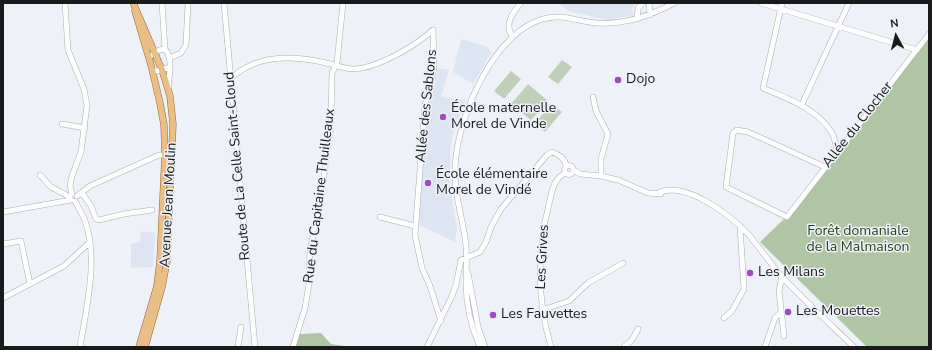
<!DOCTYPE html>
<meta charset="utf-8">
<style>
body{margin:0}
#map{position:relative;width:932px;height:350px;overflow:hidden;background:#eef1f7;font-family:"Nunito Sans",sans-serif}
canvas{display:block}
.frame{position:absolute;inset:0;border:4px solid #181a1c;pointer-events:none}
.north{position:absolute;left:876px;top:16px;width:40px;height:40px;-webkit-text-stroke:3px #eef1f7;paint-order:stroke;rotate:353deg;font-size:11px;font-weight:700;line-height:16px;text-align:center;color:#181a1c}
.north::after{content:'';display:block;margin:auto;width:14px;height:18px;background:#181a1c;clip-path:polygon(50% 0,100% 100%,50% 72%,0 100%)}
</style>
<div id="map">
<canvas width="932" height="350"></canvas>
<div class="frame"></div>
<div class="north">N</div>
</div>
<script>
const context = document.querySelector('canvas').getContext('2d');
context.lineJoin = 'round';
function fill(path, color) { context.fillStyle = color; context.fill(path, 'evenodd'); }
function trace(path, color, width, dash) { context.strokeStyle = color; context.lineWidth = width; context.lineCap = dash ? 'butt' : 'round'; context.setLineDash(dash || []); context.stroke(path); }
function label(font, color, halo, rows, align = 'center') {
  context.font = font + ' "Nunito Sans",sans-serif'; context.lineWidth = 3; context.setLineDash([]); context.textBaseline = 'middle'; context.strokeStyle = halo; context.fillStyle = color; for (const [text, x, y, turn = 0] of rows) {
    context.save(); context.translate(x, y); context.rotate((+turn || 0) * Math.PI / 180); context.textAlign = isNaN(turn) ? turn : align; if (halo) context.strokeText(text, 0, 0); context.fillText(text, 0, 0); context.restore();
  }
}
const built = new Path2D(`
 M559,3H636L632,9L633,15L608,20L568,11Z
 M461,39L488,47L491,53L473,84L453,72Z
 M438,68L449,70L441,97L466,100L454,129L450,149V186L457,229L455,242L419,225L426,108Z
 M141,231L155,233L153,267L131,268V244L140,242Z`);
const green = new Path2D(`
 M562,60L572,67L558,84L548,77Z
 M511,71L521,79L504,99L494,91Z
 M528,84L548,101L531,120L511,104Z
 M551,104L562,112L545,132L535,123Z`);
const forest = new Path2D(`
 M929,37V347H867L760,242L785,218Z
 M321,333L331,344L351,347H296L300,334Z`);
const minor = new Path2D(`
 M65,3L68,50L84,89L87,105L81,152L72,176L70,186L72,194
 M162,3L165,49
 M224,3L255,347
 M649,3L650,15
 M761,3L917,50
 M782,3L763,88C788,99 817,108 832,133C835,138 836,146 837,151
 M637,19L638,8L643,3
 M433,30L434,68L425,105L415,235L422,268L430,286L441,321
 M512,36C504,24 513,12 521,3
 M149,57L159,50L165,49C174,60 168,74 169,87
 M170,58L181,53L186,45L188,3
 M153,72L170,67
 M230,79C256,55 289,55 322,62C333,64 343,69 354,69C378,68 415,46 433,30
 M593,97L596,111L608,134L601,159V176
 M802,104L849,3
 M62,124L85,128
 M564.5 170a4.5 4.5 0 1 1 9 0a4.5 4.5 0 1 1-9 0Z
 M825,167L748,132L737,130L733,133L726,187L787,217L929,34
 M573,170L580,174L601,176L618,180L648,193L661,194
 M40,175L51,187L70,197
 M82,193L91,206L96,219L99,220L124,214L152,210
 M658,193C685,180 730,215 748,234C760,248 770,263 782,277C805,301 830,324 854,347
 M77,196L90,186L159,155H165
 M75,201C78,208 83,214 85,221C99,258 86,309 80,347
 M3,212L71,200
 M380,217L415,226
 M3,244L21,241L30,284
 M468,273L478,327L485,347
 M782,276L779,291L784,336
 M3,298L64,266L90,242
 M542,310L569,301L588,283L623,263
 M724,318L732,311L744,289L740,226
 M238,347L241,327
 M293,347L305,308L309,284L310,251L321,200L331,118L332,73L337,63L343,3
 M427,347L451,298L456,285L461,260L480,252L486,242L491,227L501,209L547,155L552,152C558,154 566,159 566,166
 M480,347C471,327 466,304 466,282C466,270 467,258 466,246C464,222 455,199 455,174C454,125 489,40 537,21C561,12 574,21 596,23C624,25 650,16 674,3
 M551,347C537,300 537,251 549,204C552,192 553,178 566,173
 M624,347L632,340L638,329
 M765,347L775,318L781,312`);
const major = new Path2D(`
 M134,5L162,70L170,96L173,124L167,261L162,287L145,347
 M135,11L151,65L160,103L164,125L165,155L160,261L157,286L139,347`);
const markers = [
 [618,80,4,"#9d4cbc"],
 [443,117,4,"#9d4cbc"],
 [428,183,4,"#9d4cbc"],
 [750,273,4,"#9d4cbc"],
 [788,312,4,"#9d4cbc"],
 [493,315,4,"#9d4cbc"]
];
const poiNames = [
 ["Dojo",626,80],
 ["École maternelle",451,109],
 ["Morel de Vinde",451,125],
 ["École élémentaire",436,175],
 ["Morel de Vindé",436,191],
 ["Les Milans",758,273],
 ["Les Mouettes",796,312],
 ["Les Fauvettes",501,315]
];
const streetNames = [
 ["Allée des Sablons",427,106,-84],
 ["Allée du Clocher",858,125,-52],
 ["Route de La Celle Saint-Cloud",238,166,-95],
 ["Rue du Capitaine Thuilleaux",320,196,-83],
 ["Avenue Jean Moulin",169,205,-87],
 ["Les Grives",543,257,-87]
];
const parkNames = [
 ["Forêt domaniale",858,232],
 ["de la Malmaison",858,248]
];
fill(built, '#dee5f2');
fill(green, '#c0cfb8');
fill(forest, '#afc5a3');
trace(minor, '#aaadb3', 6);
trace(major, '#976a2e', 7);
trace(minor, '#fff', 5);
trace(major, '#e9bf87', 6);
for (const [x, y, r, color] of markers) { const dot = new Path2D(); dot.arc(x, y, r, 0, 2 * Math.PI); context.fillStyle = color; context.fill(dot); trace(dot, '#eef1f7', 1.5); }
label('14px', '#181a1c', '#eef1f7', poiNames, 'left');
label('14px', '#181a1c', '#eef1f7', streetNames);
label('14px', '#244211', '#eef1f7', parkNames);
</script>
